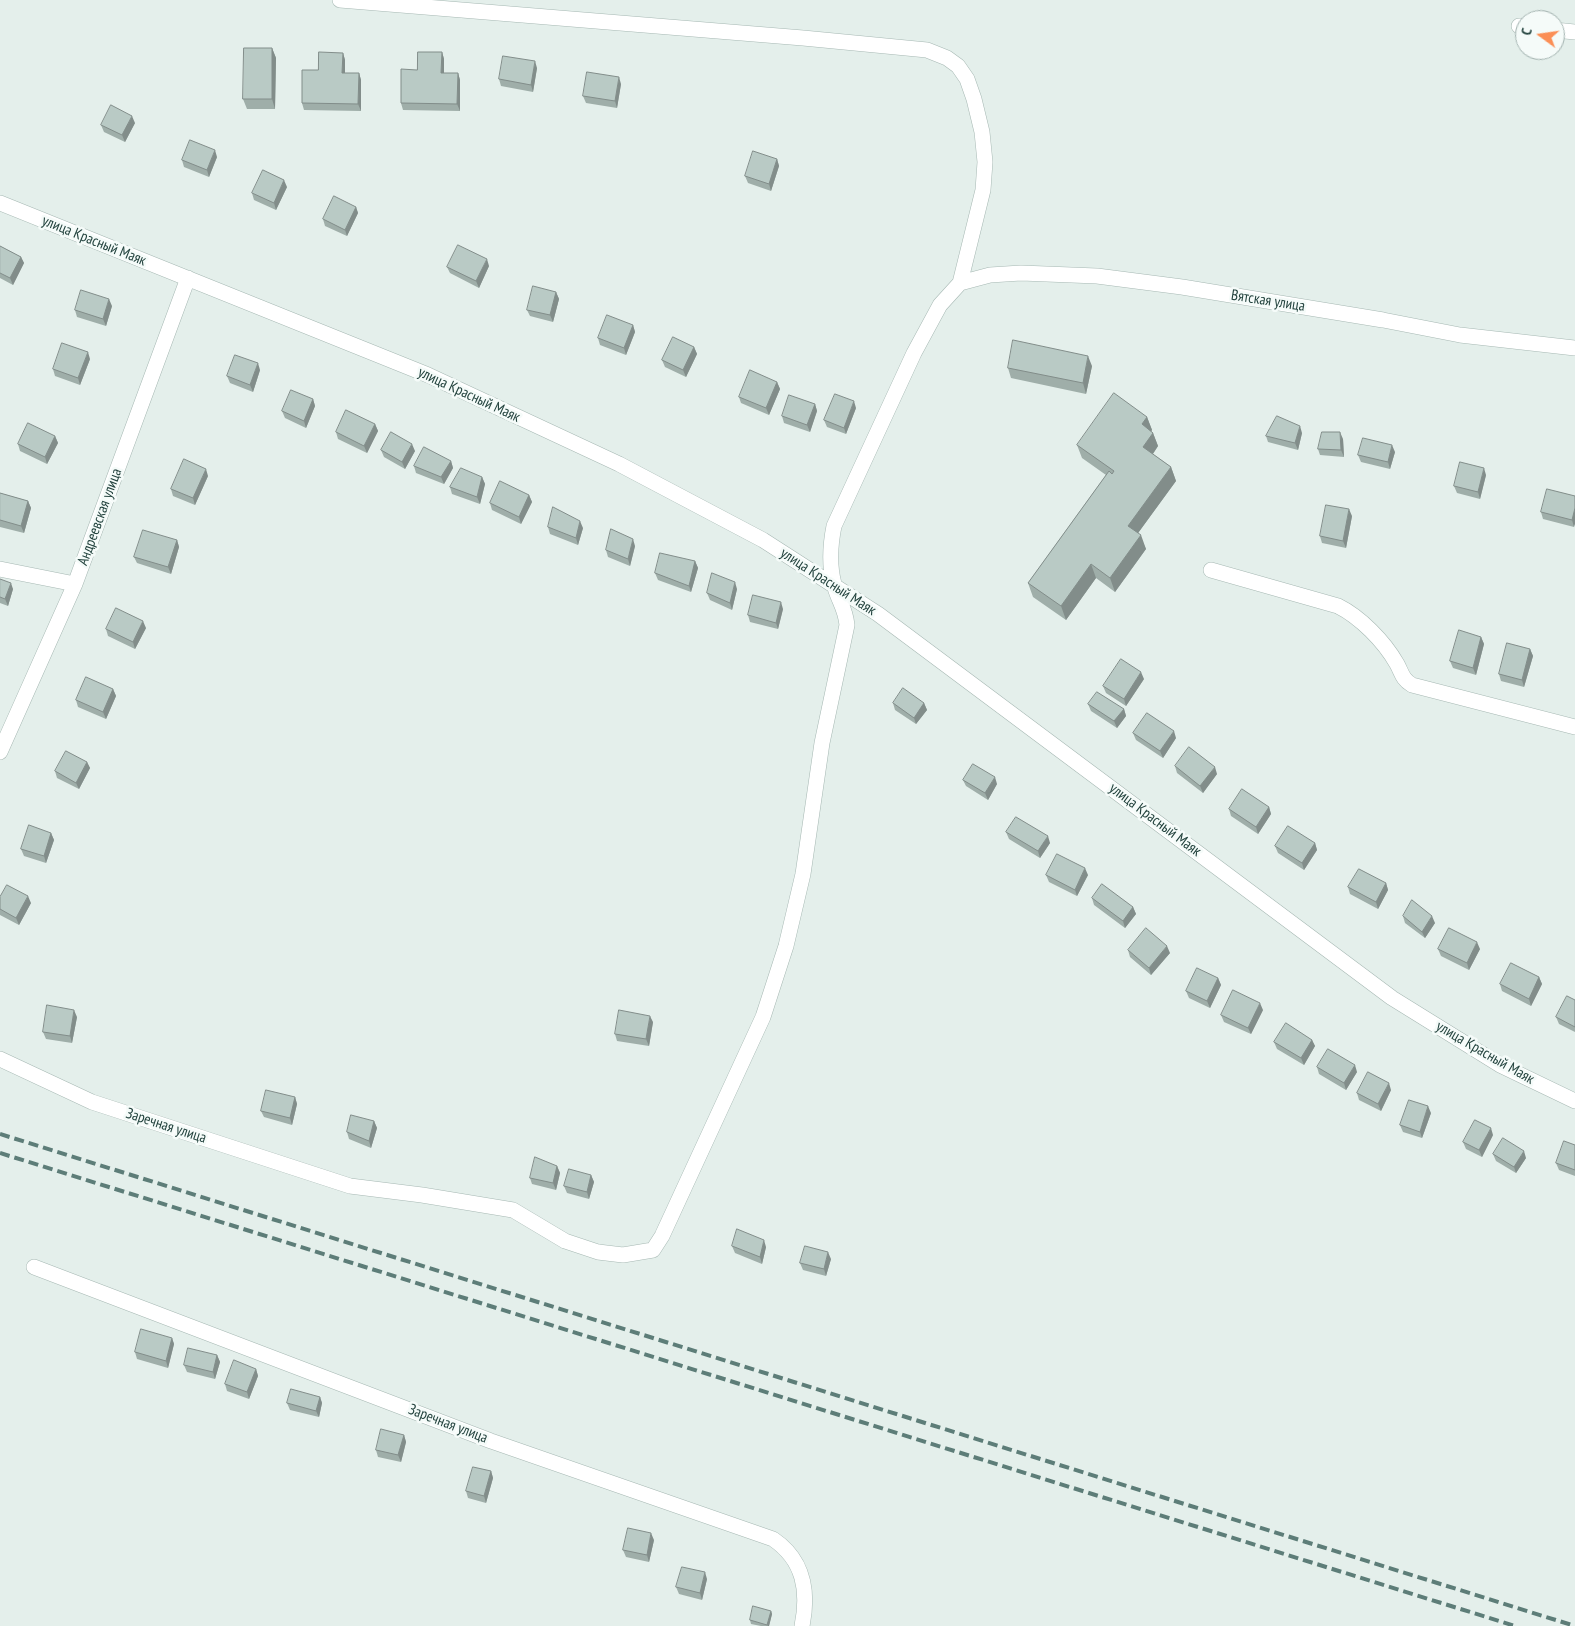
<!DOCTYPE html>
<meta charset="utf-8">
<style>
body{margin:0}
#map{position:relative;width:1575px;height:1626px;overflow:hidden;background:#e4efeb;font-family:"PT Sans Narrow",sans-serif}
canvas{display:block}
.north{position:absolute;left:1515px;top:10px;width:50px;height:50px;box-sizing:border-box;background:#f5fbf9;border:1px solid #a1b1ae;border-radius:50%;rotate:284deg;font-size:14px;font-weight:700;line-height:20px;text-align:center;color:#22423d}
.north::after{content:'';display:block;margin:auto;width:18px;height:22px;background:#fb8f56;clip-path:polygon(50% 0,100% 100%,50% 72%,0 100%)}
</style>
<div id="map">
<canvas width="1575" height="1626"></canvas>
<div class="north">С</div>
</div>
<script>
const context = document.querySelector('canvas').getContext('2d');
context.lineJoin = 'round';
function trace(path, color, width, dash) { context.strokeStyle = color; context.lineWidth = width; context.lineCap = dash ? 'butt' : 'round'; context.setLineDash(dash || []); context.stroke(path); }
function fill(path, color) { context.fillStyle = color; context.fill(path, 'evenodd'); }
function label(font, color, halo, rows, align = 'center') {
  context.font = font + ' "PT Sans Narrow",sans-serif'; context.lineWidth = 5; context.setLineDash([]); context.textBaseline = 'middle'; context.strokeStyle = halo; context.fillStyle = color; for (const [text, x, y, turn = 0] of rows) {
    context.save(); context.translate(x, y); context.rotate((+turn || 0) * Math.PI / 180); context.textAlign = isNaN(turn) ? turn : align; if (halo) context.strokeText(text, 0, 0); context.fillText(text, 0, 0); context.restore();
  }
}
const minor = new Path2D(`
 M1519,26H1525
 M1555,30L1575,32
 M0,203L428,375L619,464L763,540L878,614L1392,998L1500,1065L1575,1101
 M960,283L990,275L1021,273L1097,276L1182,287L1383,320L1460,335L1575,348
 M0,569L75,584
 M1211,570L1338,606C1360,617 1384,641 1397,664C1402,673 1402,679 1412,685L1575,727
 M0,752L75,584L188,278
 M0,1059L92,1102L350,1186L422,1195L513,1210L565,1241L598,1252L623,1255L653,1250L662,1236L763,1017L786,946L803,874L822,743L847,625C845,606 838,601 834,584C829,565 830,546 834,526L914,353L940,305L960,283L983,190L985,162L982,132L974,99L967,79L958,66L947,58L927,50L803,38L340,0
 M34,1267L491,1441L773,1539C804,1560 809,1591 802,1626`);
const rail = new Path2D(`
 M0,1134L1575,1626
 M0,1153L1515,1626`);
const wall = new Path2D(`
 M272,48L276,58L275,109H247L243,99Z
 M442,52L444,59V73H458L460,80V111L403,110L401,103L417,70Z
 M343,53L345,60V73H359L361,80V111L304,110L302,103L318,70Z
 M537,68L533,92L501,86L499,79Z
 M621,84L617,108L586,103L583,96Z
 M135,123L125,142L104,132L101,125Z
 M217,157L209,177L184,167L182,160Z
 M777,159L779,166L771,191L748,183L745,176Z
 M287,187L276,210L254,200L252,193Z
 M356,207L358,213L347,236L325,226L323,219Z
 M0,246L21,257L24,263L13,285L0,278Z
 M489,266L479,288L450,273L447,267Z
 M556,292L559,299L553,322L530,316L527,310Z
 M112,306L106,326L77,317L75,310Z
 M633,325L635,332L626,355L600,345L598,338Z
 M694,347L697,354L686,377L665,367L662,360Z
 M90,359L80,385L55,376L53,369Z
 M1092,366L1086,394L1011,378L1008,368Z
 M260,370L253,392L230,383L227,376Z
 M777,382L780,389L769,415L741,403L739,397Z
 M313,399L315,406L306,428L285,418L282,411Z
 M815,404L817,411L810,432L784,423L782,416Z
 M856,408L846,434L827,427L824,420Z
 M1147,417L1152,430L1151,431L1153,433L1158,446L1153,454L1171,467L1176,481L1138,533L1146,549L1115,592L1096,578L1066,620L1033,597L1028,583L1106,475L1082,458L1077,445Z
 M375,424L378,431L367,453L338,439L336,432Z
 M1302,433L1298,450L1268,442L1266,436Z
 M55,436L58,443L47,464L20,451L18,444Z
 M1343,439L1344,457L1320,455L1318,449Z
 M381,450L415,451L405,469L384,457Z
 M1395,452L1390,469L1361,462L1358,455Z
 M451,461L453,468L444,484L416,473L414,466Z
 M1486,475L1480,499L1457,493L1454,486Z
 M208,476L195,505L173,496L171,489Z
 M482,477L485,484L480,504L452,494L450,487Z
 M0,493L28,501L31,508L24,533L0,527Z
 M529,495L532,502L521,524L492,510L490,503Z
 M1575,496L1574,527L1543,519L1541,512Z
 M1352,516L1346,548L1322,543L1320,536Z
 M548,527L583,528L578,545L550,534Z
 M177,540L179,547L171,574L137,563L134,557Z
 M635,546L630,566L608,557L606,550Z
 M695,561L698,568L691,592L658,580L655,573Z
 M0,579L13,589L8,606L0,603Z
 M737,589L732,610L710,600L707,593Z
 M783,609L778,629L750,622L748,615Z
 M146,628L135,649L108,636L106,629Z
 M1481,637L1484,644L1476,675L1453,668L1450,661Z
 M1530,649L1533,656L1524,687L1501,681L1499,674Z
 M1144,679L1126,706L1106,693L1103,686Z
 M113,689L116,696L106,719L78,707L76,700Z
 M893,703H924L927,710L916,724L895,710Z
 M1088,704L1124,709L1126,716L1117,728L1091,711Z
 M1133,733L1176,738L1163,758L1136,740Z
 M87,762L90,768L79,789L57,778L55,771Z
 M1175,766L1217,774L1203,793L1177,773Z
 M963,780L997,784L988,800L966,786Z
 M1269,807L1271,814L1258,834L1231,816L1229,809Z
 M1006,832L1050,843L1040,858L1009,839Z
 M51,833L54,840L46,863L24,856L21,849Z
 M1315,843L1317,850L1304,870L1278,853L1275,846Z
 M1046,875H1088L1077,896L1049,882Z
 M1386,883L1388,890L1378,909L1350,894L1348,887Z
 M0,897L31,903L19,925L0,915Z
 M1092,898L1133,907L1136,914L1125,928L1094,905Z
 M1403,916L1435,923L1425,938L1405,923Z
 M1438,949H1480L1469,970L1441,956Z
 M1128,950L1170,953L1151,975L1130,957Z
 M1539,977L1542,984L1531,1006L1502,991L1500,984Z
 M1218,978L1221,985L1210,1008L1189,998L1186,991Z
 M1575,1000V1032L1559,1024L1556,1017Z
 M1263,1010L1251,1034L1224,1022L1221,1015Z
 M77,1017L72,1043L46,1039L43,1032Z
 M653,1022L649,1046L617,1041L615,1034Z
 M1312,1040L1315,1046L1304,1065L1277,1049L1274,1042Z
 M1317,1067L1357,1072L1346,1090L1319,1074Z
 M1391,1090L1381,1111L1359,1100L1357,1093Z
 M295,1097L297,1104L292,1125L264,1117L261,1111Z
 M1431,1113L1422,1138L1403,1132L1400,1125Z
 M374,1121L377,1128L371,1148L349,1139L347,1132Z
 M1493,1135L1482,1157L1466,1149L1463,1142Z
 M1575,1145V1176L1559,1170L1556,1163Z
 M1493,1154L1526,1158L1516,1173L1496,1161Z
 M557,1166L560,1173L556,1190L532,1184L530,1178Z
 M591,1175L594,1182L589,1199L567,1193L564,1186Z
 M732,1246L766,1247L762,1264L735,1253Z
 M831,1259L826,1276L803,1270L800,1263Z
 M172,1338L174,1344L168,1368L137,1359L135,1352Z
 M217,1355L220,1362L215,1379L187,1372L184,1365Z
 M256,1369L258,1376L249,1399L227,1391L225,1384Z
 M320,1397L322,1403L319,1417L290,1410L287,1403Z
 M404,1435L406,1442L401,1462L378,1457L376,1450Z
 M491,1471L493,1478L486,1503L468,1498L466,1491Z
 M654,1540L649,1562L626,1557L623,1550Z
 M707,1579L702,1600L679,1594L676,1587Z
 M771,1611L772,1614L769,1626H761L751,1624L750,1620Z`);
const shadedWall = new Path2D(`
 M272,48L276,58L275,109L272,99Z
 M442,52L444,59V79L441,73Z
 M343,53L345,60V80L342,73Z
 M535,61L537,68L533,92L531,85Z
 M359,73L361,80V111L358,104Z
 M458,73L460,80V111L457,104Z
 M619,77L621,84L617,108L615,101Z
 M132,116L135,123L125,142L122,135Z
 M215,150L217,157L209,177L207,170Z
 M777,159L779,166L771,191L769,184Z
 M284,180L287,187L276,210L274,203Z
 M356,207L358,213L347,236L345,230Z
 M21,257L24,263L13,285L10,278Z
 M487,259L489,266L479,288L476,281Z
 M556,292L559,299L553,322L550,315Z
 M109,299L112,306L106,326L103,319Z
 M633,325L635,332L626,355L624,348Z
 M694,347L697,354L686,377L683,370Z
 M88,352L90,359L80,385L78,378Z
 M1088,356L1092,366L1086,394L1083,383Z
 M258,363L260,370L253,392L250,385Z
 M777,382L780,389L769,415L766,408Z
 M313,399L315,406L306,428L304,421Z
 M854,401L856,408L846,434L844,428Z
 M815,404L817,411L810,432L807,425Z
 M1147,417L1152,430L1147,438L1142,424Z
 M375,424L378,431L367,453L364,446Z
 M1300,426L1302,433L1298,450L1295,443Z
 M1340,432L1343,439L1344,457L1341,450Z
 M1153,433L1158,446L1148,461L1143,447Z
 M55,436L58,443L47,464L45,457Z
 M412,444L415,451L405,469L402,462Z
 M1392,445L1395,452L1390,469L1388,462Z
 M451,461L453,468L444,484L441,477Z
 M1171,467L1176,481L1133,540L1128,526Z
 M1484,468L1486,475L1480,499L1478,492Z
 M206,469L208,476L195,505L193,498Z
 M482,477L485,484L480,504L477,497Z
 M529,495L532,502L521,524L519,517Z
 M28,501L31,508L24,533L21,526Z
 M1575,508V524L1574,527L1572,520Z
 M1349,509L1352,516L1346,548L1343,541Z
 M580,521L583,528L578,545L576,538Z
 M1141,535L1146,549L1115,592L1110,578Z
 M633,539L635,546L630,566L628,559Z
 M177,540L179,547L171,574L168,567Z
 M695,561L698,568L691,592L689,586Z
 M1091,564L1096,578L1066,620L1061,606Z
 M735,582L737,589L732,610L730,603Z
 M11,583L13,589L8,606L5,599Z
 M781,602L783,609L778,629L776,623Z
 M143,621L146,628L135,649L133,642Z
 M1481,637L1484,644L1476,675L1473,668Z
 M1530,649L1533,656L1524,687L1522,680Z
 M1141,672L1144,679L1126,706L1124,699Z
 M113,689L116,696L106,719L103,712Z
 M924,703L927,710L916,724L914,718Z
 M1124,709L1126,716L1117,728L1114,721Z
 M1174,731L1176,738L1163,758L1160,751Z
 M87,762L90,768L79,789L76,783Z
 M1215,767L1217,774L1203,793L1200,786Z
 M995,777L997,784L988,800L985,793Z
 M1269,807L1271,814L1258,834L1256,827Z
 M51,833L54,840L46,863L44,856Z
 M1048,836L1050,843L1040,858L1038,851Z
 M1315,843L1317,850L1304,870L1302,863Z
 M1085,868L1088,875L1077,896L1075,890Z
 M1386,883L1388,890L1378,909L1376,902Z
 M28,896L31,903L19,925L16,918Z
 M1133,907L1136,914L1125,928L1123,921Z
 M1432,916L1435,923L1425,938L1422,932Z
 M1477,942L1480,949L1469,970L1467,963Z
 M1167,946L1170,953L1151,975L1149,968Z
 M1539,977L1542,984L1531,1006L1529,999Z
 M1218,978L1221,985L1210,1008L1207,1001Z
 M1260,1003L1263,1010L1251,1034L1248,1028Z
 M74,1010L77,1017L72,1043L70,1036Z
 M650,1016L653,1022L649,1046L646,1039Z
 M1312,1040L1315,1046L1304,1065L1301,1058Z
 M1355,1065L1357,1072L1346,1090L1344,1083Z
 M1389,1083L1391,1090L1381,1111L1378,1104Z
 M295,1097L297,1104L292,1125L290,1118Z
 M1428,1106L1431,1113L1422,1138L1420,1132Z
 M374,1121L377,1128L371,1148L369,1141Z
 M1491,1128L1493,1135L1482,1157L1479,1150Z
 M1524,1151L1526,1158L1516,1173L1514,1167Z
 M557,1166L560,1173L556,1190L553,1183Z
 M591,1175L594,1182L589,1199L587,1192Z
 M764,1240L766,1247L762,1264L760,1257Z
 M828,1252L831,1259L826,1276L824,1269Z
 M172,1338L174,1344L168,1368L166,1361Z
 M217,1355L220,1362L215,1379L213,1372Z
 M256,1369L258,1376L249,1399L247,1392Z
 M320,1397L322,1403L319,1417L316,1411Z
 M404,1435L406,1442L401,1462L398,1455Z
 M491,1471L493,1478L486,1503L484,1496Z
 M651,1533L654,1540L649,1562L647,1555Z
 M705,1572L707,1579L702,1600L700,1593Z
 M771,1611L772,1614L769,1626H768L767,1625Z`);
const building = new Path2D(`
 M244,48H272V99H243Z
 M319,52L343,53L342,73H359L358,104L302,103V70H318Z
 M418,52H442L441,73H458L457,104L401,103V69L417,70Z
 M503,56L535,61L531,85L499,79Z
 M587,72L619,77L615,101L583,96Z
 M111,105L132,116L122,135L101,125Z
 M190,140L215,150L207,170L182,160Z
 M753,151L777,159L769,184L745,176Z
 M263,170L284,180L274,203L252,193Z
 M334,196L356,207L345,230L323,219Z
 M458,245L487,259L476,281L447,267Z
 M0,246L21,257L10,278L0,273Z
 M533,286L556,292L550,315L527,310Z
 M81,290L109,299L103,319L75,310Z
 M607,315L633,325L624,348L598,338Z
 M673,337L694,347L683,370L662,360Z
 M1013,340L1088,356L1083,383L1008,368Z
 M62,343L88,352L78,378L53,369Z
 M235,355L258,363L250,385L227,376Z
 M750,370L777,382L766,408L739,397Z
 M291,390L313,399L304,421L282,411Z
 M1114,393L1147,417L1142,424L1153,433L1143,447L1171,467L1128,526L1141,535L1110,578L1091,564L1061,606L1028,583L1109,471L1112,474L1114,471L1077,445Z
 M835,394L854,401L844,428L824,420Z
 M789,395L815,404L807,425L782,416Z
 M346,410L375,424L364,446L336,432Z
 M1277,416L1300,426L1295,443L1266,436Z
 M28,423L55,436L45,457L18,444Z
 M391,432L412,444L402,462L381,450Z
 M1322,432H1340L1341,450L1318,449Z
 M1363,438L1392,445L1388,462L1358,455Z
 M424,447L451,461L441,477L414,466Z
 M184,459L206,469L193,498L171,489Z
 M1460,462L1484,468L1478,492L1454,486Z
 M461,468L482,477L477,497L450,487Z
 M500,481L529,495L519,517L490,503Z
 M1547,489L1575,496V508L1572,520L1541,512Z
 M0,493L28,501L21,526L0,520Z
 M1326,505L1349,509L1343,541L1320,536Z
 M553,507L580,521L576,538L548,527Z
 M611,529L633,539L628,559L606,550Z
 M143,530L177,540L168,567L134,557Z
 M660,553L695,561L689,586L655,573Z
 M712,573L735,582L730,603L707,593Z
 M0,579L11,583L5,599L0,597Z
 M753,595L781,602L776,623L748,615Z
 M116,608L143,621L133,642L106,629Z
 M1459,630L1481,637L1473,668L1450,661Z
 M1507,643L1530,649L1522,680L1499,674Z
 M1121,659L1141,672L1124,699L1103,686Z
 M86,677L113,689L103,712L76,700Z
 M903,688L924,703L914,718L893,703Z
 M1097,692L1124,709L1114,721L1088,704Z
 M1147,713L1174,731L1160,751L1133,733Z
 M1189,747L1215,767L1200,786L1175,766Z
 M66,751L87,762L76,783L55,771Z
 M973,764L995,777L985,793L963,780Z
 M1242,789L1269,807L1256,827L1229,809Z
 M1016,817L1048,836L1038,851L1006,832Z
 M29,825L51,833L44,856L21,849Z
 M1288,826L1315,843L1302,863L1275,846Z
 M1057,854L1085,868L1075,890L1046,875Z
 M1359,869L1386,883L1376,902L1348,887Z
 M1102,884L1133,907L1123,921L1092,898Z
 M7,885L28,896L16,918L0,909V897Z
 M1412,900L1432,916L1422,932L1403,916Z
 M1146,928L1167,946L1149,968L1128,950Z
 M1449,928L1477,942L1467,963L1438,949Z
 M1511,963L1539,977L1529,999L1500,984Z
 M1197,968L1218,978L1207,1001L1186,991Z
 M1233,990L1260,1003L1248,1028L1221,1015Z
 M1567,996L1575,1000V1027L1556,1017Z
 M47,1005L74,1010L70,1036L43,1032Z
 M619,1010L650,1016L646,1039L615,1034Z
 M1286,1023L1312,1040L1301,1058L1274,1042Z
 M1328,1049L1355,1065L1344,1083L1317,1067Z
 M1368,1072L1389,1083L1378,1104L1357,1093Z
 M266,1090L295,1097L290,1118L261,1111Z
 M1409,1100L1428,1106L1420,1132L1400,1125Z
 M351,1115L374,1121L369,1141L347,1132Z
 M1475,1120L1491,1128L1479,1150L1463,1142Z
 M1503,1138L1524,1151L1514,1167L1493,1154Z
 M1564,1141L1575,1145V1170L1556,1163Z
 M535,1157L557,1166L553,1183L530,1178Z
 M569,1169L591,1175L587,1192L564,1186Z
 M737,1229L764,1240L760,1257L732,1246Z
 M805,1246L828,1252L824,1269L800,1263Z
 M141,1329L172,1338L166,1361L135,1352Z
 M188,1348L217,1355L213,1372L184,1365Z
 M234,1360L256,1369L247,1392L225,1384Z
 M291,1389L320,1397L316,1411L287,1403Z
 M381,1429L404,1435L398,1455L376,1450Z
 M473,1467L491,1471L484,1496L466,1491Z
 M628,1528L651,1533L647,1555L623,1550Z
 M682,1567L705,1572L700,1593L676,1587Z
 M753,1606L771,1611L767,1625L750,1620Z`);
const streetNames = [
 ["улица Красный Маяк",94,241,22],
 ["Вятская улица",1268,301,9],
 ["улица Красный Маяк",469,395,25],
 ["Андреевская улица",100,517,-70],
 ["улица Красный Маяк",828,582,33],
 ["улица Красный Маяк",1155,820,37],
 ["улица Красный Маяк",1485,1053,30],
 ["Заречная улица",166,1126,18],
 ["Заречная улица",448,1424,21]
];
trace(minor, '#a6b8b3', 16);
trace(minor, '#fff', 15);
trace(rail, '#5d7d78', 4, [10, 5]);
fill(wall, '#9faea9');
fill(shadedWall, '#828d8a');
fill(building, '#b9cac5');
trace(building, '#828d8a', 1);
label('15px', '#22423d', '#f5fbf9', streetNames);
</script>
